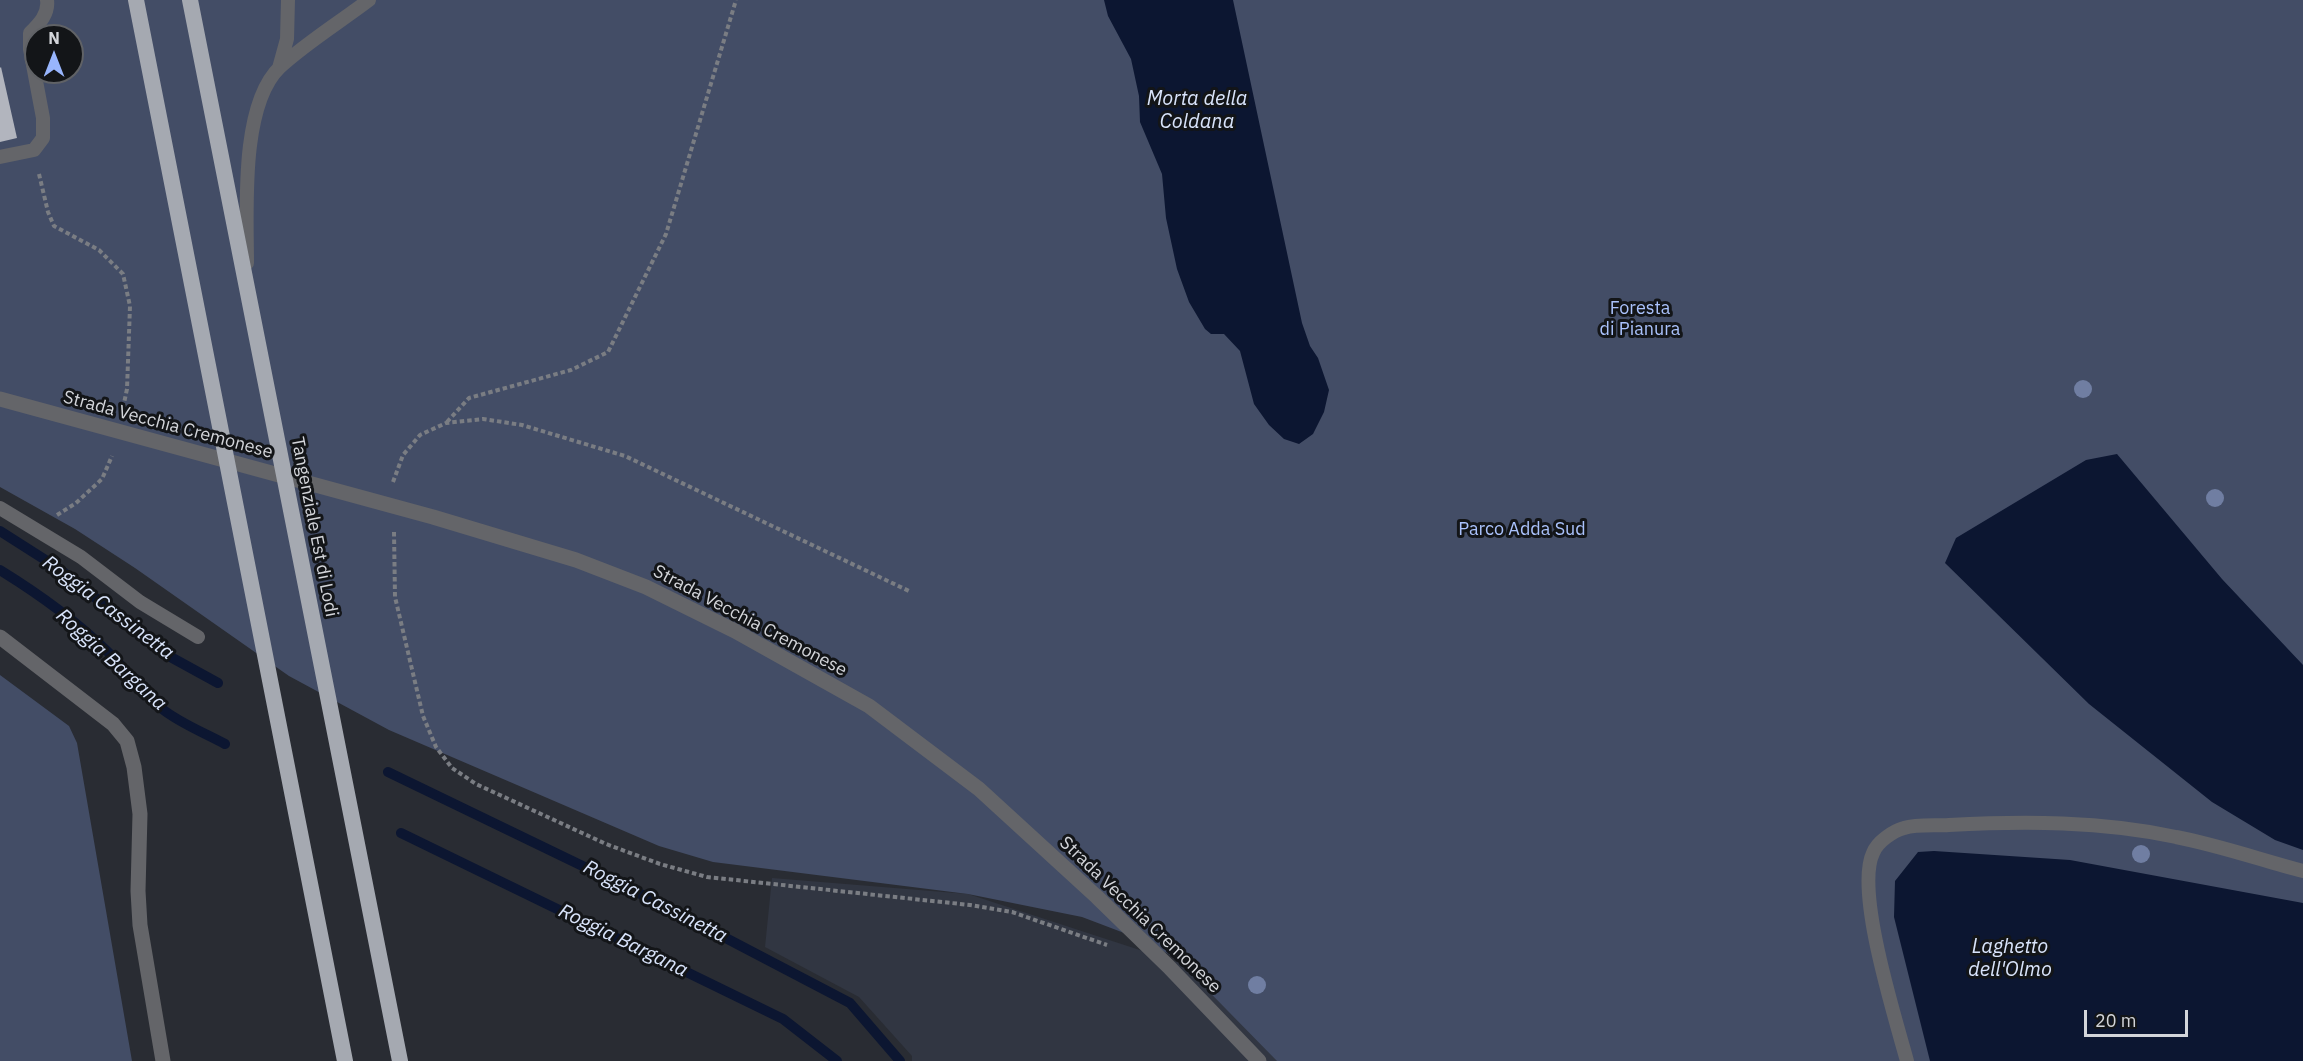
<!DOCTYPE html>
<style>
body{margin:0}
#map{position:relative;width:2303px;height:1061px;overflow:hidden;background:#292c33;font-family:"IBM Plex Sans",sans-serif}
canvas{display:block}
.north{position:absolute;left:24px;top:24px;width:60px;height:60px;box-sizing:border-box;background:#131518;border:2px solid #606266;border-radius:50%;rotate:0deg;font-size:16px;font-weight:700;line-height:24px;text-align:center;color:#d3d5da}
.north::after{content:'';display:block;margin:auto;width:21px;height:27px;background:#98b5fd;clip-path:polygon(50% 0,100% 100%,50% 72%,0 100%)}
.scale{position:absolute;left:2084px;top:1010px;width:104px;height:27px;box-sizing:border-box;border:3px solid #d3d5da;border-top:0;padding-left:8px;font-size:18px;line-height:21px;white-space:nowrap;color:#d3d5da;-webkit-text-stroke:4px #131518;paint-order:stroke}
</style>
<div id="map">
<canvas width="2303" height="1061"></canvas>
<div class="north">N</div>
<div class="scale">20 m</div>
</div>
<script>
const context = document.querySelector('canvas').getContext('2d');
context.lineJoin = 'round';
function fill(path, color) { context.fillStyle = color; context.fill(path, 'evenodd'); }
function trace(path, color, width, dash) { context.strokeStyle = color; context.lineWidth = width; context.lineCap = dash ? 'butt' : 'round'; context.setLineDash(dash || []); context.stroke(path); }
function label(font, color, halo, rows, align = 'center') {
  context.font = font + ' "IBM Plex Sans",sans-serif'; context.lineWidth = 6; context.setLineDash([]); context.textBaseline = 'middle'; context.strokeStyle = halo; context.fillStyle = color; for (const [text, x, y, turn = 0] of rows) {
    context.save(); context.translate(x, y); context.rotate((+turn || 0) * Math.PI / 180); context.textAlign = isNaN(turn) ? turn : align; if (halo) context.strokeText(text, 0, 0); context.fillText(text, 0, 0); context.restore();
  }
}
const built = new Path2D(`
 M772,878L968,894L1195,968L1288,1061H912V1056L859,997L765,947Z`);
const green = new Path2D(`
 M0,0H2303V1061H1277L1176,958L1140,939L1082,917L968,894L713,862L659,846L389,730L289,676L135,568L75,529L0,487ZM36,36H72V72H36Z
 M0,675L69,726L77,743L132,1061H0Z`);
const water = new Path2D(`
 M1104,0H1233L1302,323L1310,346L1318,358L1329,390L1324,412L1313,434L1299,444L1284,439L1269,425L1254,404L1240,351L1224,334H1211L1205,329L1189,302L1177,269L1166,218L1162,174L1140,122L1139,96L1131,59L1108,16Z
 M2117,454L2222,579L2303,665V850L2275,840L2212,802L2089,704L1945,563L1956,538L2086,460Z
 M1934,851L2070,860L2303,903V1061H1930L1894,917L1895,881L1918,852Z`);
const stream = new Path2D(`
 M0,531L58,568L167,655L218,683
 M0,570C39,594 74,619 107,651C126,669 141,691 161,708C179,723 205,733 225,744
 M388,772L655,901L850,1003L900,1061
 M401,833L783,1019L837,1061`);
const building = new Path2D(`
 M1,67L17,138L0,142V68Z`);
const path = new Path2D(`
 M39,174L48,212L54,226L99,250L123,274L130,306L127,389L123,408
 M447,422L469,398L571,370L608,352L666,234L736,0
 M393,482L403,455L420,435L446,423L483,419L522,425L625,456L909,591
 M57,515L76,503L102,479L112,456
 M394,532L395,597L423,716L436,747L452,768L476,784L606,844L660,864L707,877L970,905L1012,912L1107,945`);
const service = new Path2D(`
 M279,68L287,39L288,0
 M0,157L34,150L43,138V118L30,49V33C39,24 49,14 47,0
 M247,263C247,211 240,105 280,67C306,43 340,22 369,0
 M0,508L81,557L140,602L198,637
 M1907,1061C1895,1017 1855,891 1873,853C1877,842 1893,831 1904,828C1917,824 1935,826 1949,825C2024,821 2102,821 2176,837C2218,845 2261,860 2303,871`);
const minor = new Path2D(`
 M0,399L433,517L576,560L646,587L735,631L869,706L979,789L1097,897L1168,966L1259,1061
 M0,637L113,724L127,741L134,767L140,814L138,891L140,925L163,1061`);
const trunk = new Path2D(`
 M136,0L345,1061
 M190,0L400,1061`);
const trees = [
 [2083,389],
 [2215,498],
 [2141,854],
 [1257,985]
];
const parkNames = [
 ["Foresta",1640,309],
 ["di Pianura",1640,330],
 ["Parco Adda Sud",1522,530]
];
const streetNames = [
 ["Strada Vecchia Cremonese",168,425,15],
 ["Tangenziale Est di Lodi",314,527,79],
 ["Strada Vecchia Cremonese",750,621,28],
 ["Strada Vecchia Cremonese",1140,915,44]
];
const waterNames = [
 ["Morta della",1197,99],
 ["Coldana",1197,122],
 ["Roggia Cassinetta",108,608,37],
 ["Roggia Bargana",111,660,42],
 ["Roggia Cassinetta",655,902,27],
 ["Roggia Bargana",623,941,26],
 ["Laghetto",2010,947],
 ["dell'Olmo",2010,970]
];
fill(built, '#313642');
fill(green, '#434d66');
fill(water, '#0c1631');
trace(stream, '#0c1631', 10);
fill(building, '#b2b5be');
trace(path, '#7a7d83', 4, [4.5, 3]);
trace(service, '#646569', 14);
trace(minor, '#646569', 15);
trace(trunk, '#a5a9b1', 16);
context.fillStyle = '#707ea2';
for (const [x, y] of trees) { context.beginPath(); context.arc(x, y, 9, 0, 2 * Math.PI); context.fill(); }
label('18px', '#aac2fc', '#131518', parkNames);
label('18px', '#d3d5da', '#131518', streetNames);
label('italic 20px', '#d9e4fb', '#131518', waterNames);
</script>
